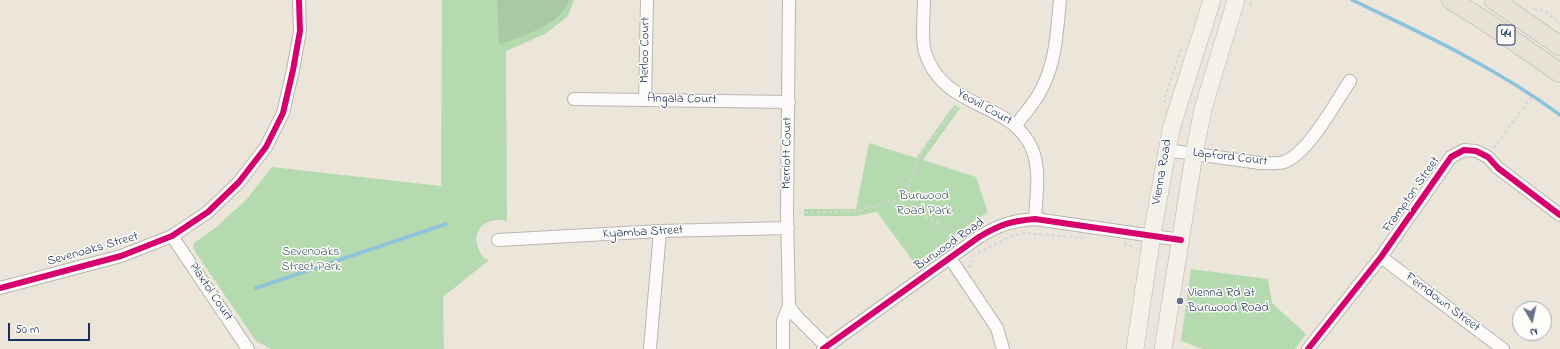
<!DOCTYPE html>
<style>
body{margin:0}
#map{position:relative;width:1560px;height:349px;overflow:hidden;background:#ece6da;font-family:"Indie Flower",sans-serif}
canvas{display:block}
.north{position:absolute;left:1512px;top:301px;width:40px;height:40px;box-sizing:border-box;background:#fdfcf7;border:1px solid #a3aaba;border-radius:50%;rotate:171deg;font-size:11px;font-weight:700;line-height:16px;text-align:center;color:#1b2f5e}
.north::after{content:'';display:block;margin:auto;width:14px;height:18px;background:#646f89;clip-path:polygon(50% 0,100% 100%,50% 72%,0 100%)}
.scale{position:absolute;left:8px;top:323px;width:82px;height:18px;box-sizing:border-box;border:2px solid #1b2f5e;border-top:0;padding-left:5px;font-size:12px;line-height:14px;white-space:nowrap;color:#1b2f5e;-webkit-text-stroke:3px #fdfcf7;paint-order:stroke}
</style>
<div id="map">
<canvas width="1560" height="349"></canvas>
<div class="north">N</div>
<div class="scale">50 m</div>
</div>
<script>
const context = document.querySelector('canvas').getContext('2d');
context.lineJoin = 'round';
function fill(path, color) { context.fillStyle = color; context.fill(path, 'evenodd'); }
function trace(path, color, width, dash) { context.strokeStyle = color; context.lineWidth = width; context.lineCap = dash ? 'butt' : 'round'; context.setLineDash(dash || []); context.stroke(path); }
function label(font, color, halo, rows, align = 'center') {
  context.font = font + ' "Indie Flower",sans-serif'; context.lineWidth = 3; context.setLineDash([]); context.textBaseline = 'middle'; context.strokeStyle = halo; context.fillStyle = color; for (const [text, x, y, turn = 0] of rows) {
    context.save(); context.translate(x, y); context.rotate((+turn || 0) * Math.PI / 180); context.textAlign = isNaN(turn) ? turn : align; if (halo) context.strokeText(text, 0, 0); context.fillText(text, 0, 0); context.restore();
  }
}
const green = new Path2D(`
 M442,0H574L568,16L545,34L506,51L507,221C481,215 467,237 484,258L489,260L443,297L444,349H271L256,341L196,253L193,247L194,243L215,228L246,200L272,167L441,186Z
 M954,105L960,108L923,160L976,177L988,213L978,218L915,264L877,212L856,216H804V209H856L869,143L916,158Z
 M1191,269L1268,279L1272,303L1306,334L1295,349H1203L1181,341Z`);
const forest = new Path2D(`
 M497,0H569C560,26 522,36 499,45Z`);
const stream = new Path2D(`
 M1352,0C1423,34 1497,68 1560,115
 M256,288L446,224`);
const path = new Path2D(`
 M1250,6L1252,0
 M1534,9L1545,11L1560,24
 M1165,103L1164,101L1181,48
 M1494,148L1533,95
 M799,213L857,211L901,198
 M953,243C949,237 945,230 939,225C926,211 911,220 901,198L908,188L917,159L957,106
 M1124,244L1137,249
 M978,253L1009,237L1024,233L1083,238
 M969,268L974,255`);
const street = new Path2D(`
 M789,0L787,213L789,306L796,316L826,346
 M924,0C924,14 921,39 925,52C943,111 1012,100 1032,149C1041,170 1036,197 1035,219
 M574,99L789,102
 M645,100L647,0
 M1016,125C1024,114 1035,103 1041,90C1056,63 1057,30 1060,0
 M1166,150L1260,163C1268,163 1277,164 1284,162C1308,154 1335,103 1350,81
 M172,236L248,349
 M498,240L660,231L788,228
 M1381,257L1503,349
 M950,258L997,328L1003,349
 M0,288L121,256L172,236L208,212L239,182L266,147L283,113L293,70L300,31L299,0
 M783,348V321L789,306
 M650,349L660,231
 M823,349L979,237C1001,224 1011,221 1035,219L1181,240
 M1308,349L1381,257L1451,157L1464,150L1476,151L1488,157L1498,168L1560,215`);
const secondary = new Path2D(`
 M1135,349L1152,235L1171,129L1212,0
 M1163,349L1194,155L1203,109L1236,0`);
const primary = new Path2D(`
 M1451,0L1488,23L1560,73
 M1494,0L1560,46`);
const cycleway = new Path2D(`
 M0,288L121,256L172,236L208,212L239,182L266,147L283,113L293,70L300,31L299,0
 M823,349L979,237C1001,224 1011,221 1035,219L1181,240
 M1308,349L1381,257L1451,157L1464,150L1476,151L1488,157L1498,168L1560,215`);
const markers = [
 [1180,301,4,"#646f89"]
];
const shields = [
 [1506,35,18]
];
const shieldNames = [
 ["44",1506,35]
];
const streetNames = [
 ["Merloo Court",646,50,-89],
 ["Angala Court",682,100,1],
 ["Yeovil Court",984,108,29],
 ["Merriott Court",788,153,-89],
 ["Lapford Court",1230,158,7],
 ["Vienna Road",1163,172,-80],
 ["Frampton Street",1412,195,-55],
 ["Kyamba Street",643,233,-3],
 ["Burwood Road",950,245,-35],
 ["Sevenoaks Street",93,250,-16],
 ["Plaxtol Court",210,292,56],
 ["Ferndown Street",1442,303,37]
];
const parkNames = [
 ["Burwood",924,197],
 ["Road Park",924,212],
 ["Sevenoaks",311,253],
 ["Street Park",311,268]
];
const poiNames = [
 ["Vienna Rd at",1188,294],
 ["Burwood Road",1188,309]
];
fill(green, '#b6daaf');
fill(forest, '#a7c9a4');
trace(stream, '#8bc2dc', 3.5);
trace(street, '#b8b6b2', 14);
trace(secondary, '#b8b6b2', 18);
trace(primary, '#b8b6b2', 20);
trace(path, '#d5d5d5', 2, [3, 3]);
trace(street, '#fcfbf9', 12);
trace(secondary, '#f4f1eb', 17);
trace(primary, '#e7e2d5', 19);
trace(cycleway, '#d6006c', 6);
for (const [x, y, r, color] of markers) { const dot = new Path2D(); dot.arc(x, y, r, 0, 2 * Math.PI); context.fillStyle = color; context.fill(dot); trace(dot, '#fdfcf7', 1.5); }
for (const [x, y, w] of shields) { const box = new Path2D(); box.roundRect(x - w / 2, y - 10, w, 20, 3); context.fillStyle = '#fdfcf7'; context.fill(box); trace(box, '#1b2f5e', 1); }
label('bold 12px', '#1b2f5e', null, shieldNames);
label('13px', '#1b2f5e', '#fdfcf7', streetNames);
label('13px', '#3c5f6c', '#fdfcf7', parkNames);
label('13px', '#1b2f5e', '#fdfcf7', poiNames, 'left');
</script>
